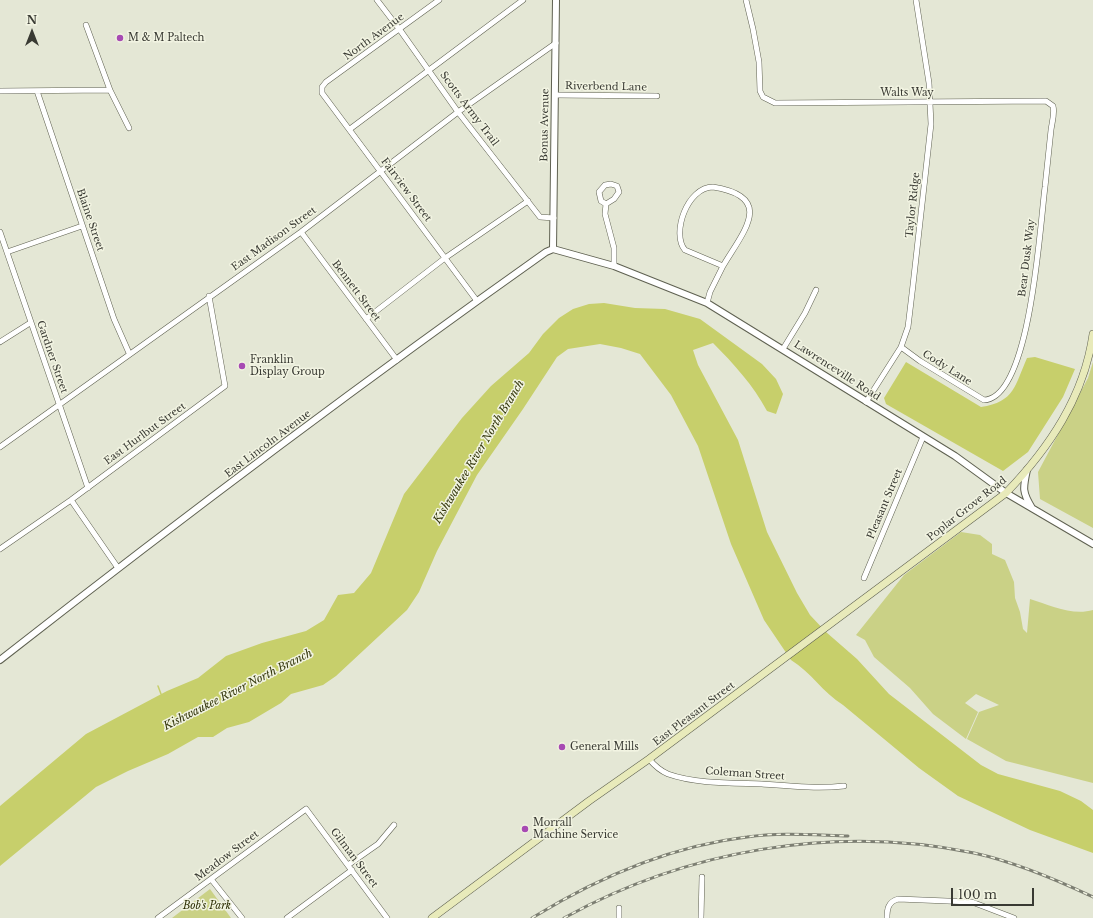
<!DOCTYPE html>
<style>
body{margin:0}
#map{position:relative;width:1093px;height:918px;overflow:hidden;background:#e4e7d5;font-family:"Libre Baskerville",serif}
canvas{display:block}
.north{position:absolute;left:12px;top:12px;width:40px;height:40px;-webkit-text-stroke:3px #f2f4e2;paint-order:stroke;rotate:0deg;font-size:11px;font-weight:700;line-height:16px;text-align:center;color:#393a33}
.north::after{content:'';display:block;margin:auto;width:14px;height:18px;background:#393a33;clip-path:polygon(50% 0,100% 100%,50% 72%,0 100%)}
.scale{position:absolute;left:951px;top:888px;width:83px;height:18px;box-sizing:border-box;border:2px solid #393a33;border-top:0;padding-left:5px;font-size:12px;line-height:14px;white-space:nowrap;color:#393a33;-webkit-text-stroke:3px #f2f4e2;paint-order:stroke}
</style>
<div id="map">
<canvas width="1093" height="918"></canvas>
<div class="north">N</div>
<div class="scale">100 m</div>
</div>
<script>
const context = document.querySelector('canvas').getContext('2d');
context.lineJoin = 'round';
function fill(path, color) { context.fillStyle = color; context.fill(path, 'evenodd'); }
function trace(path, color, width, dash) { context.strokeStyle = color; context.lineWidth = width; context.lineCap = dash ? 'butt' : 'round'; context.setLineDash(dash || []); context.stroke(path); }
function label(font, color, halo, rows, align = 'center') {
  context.font = font + ' "Libre Baskerville",serif'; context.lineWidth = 3; context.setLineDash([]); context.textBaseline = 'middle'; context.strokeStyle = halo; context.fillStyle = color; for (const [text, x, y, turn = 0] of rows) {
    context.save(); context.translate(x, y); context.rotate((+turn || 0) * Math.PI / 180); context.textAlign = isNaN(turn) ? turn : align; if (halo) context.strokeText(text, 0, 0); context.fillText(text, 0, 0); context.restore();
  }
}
const green = new Path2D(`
 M1093,362V528L1040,499L1038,472L1088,378Z
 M961,532L980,535L992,544V554L1005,560L1014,582L1015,598L1020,612L1023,629L1027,633L1030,599C1050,605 1072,616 1093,610V783L1006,761L967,739L979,712L999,705L976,694L965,703L978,712L966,739L933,714L910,688L874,657L865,640L856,635L904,575Z
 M210,889L231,918H172Z`);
const water = new Path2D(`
 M604,303L635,308L665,309L700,319L762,364L776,379L783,394L776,414L767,411C753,385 734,364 713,343L693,350L698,365L738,440L767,532L797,593L810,615L826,632L857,659L889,694L981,765L998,774L1060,791L1081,801L1093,810V853L1030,830L958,796L919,768L843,705C823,693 811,672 791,660L764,620L731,544L698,446L671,395L640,354L621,348L600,344L568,349L557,357L523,409L477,475L437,551L419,592L407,610L336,676L323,685L291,694L281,703L249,722L227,728L213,737H198L168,754L128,771L96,787L0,866V806L86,734L167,691L198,678L226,656L262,643L306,631L324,620L338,595L354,593L371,573L404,494L462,418L491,386L529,353L543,334L559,318L573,309L589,304Z
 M1035,357L1075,369L1063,397L1028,452L1003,471L886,404L884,398L906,362L981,407C1015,402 1015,385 1027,358Z`);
const stream = new Path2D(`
 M158,686L161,694`);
const minor = new Path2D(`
 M377,0L400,30L458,112L540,217L554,218
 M439,0L326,82L322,87V93L477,301
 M746,0L753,29L759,62L760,91L763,97L775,103L1046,101L1053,106C1055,113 1052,122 1051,130C1049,149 1047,168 1045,187C1040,224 1031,398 984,400L920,361L901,347
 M86,25L110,90L129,128
 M0,91L110,90
 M37,91L114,319L129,353
 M555,95L657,96
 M350,129L523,0
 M611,184L617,186L619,192L614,199L606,204L601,201L599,192L605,185Z
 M713,187C776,197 743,232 723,266L685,250C671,234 687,187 713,187Z
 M606,204L605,214L614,248V266
 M0,232L88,488
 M301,232L397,360
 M7,252L82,226
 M707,303L710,292L723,266
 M366,319L445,258L528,201
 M0,342L30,323
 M783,349L805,313L816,290
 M866,402L901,347L908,327L913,285L931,124L929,83L916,0
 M0,447L301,232L458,112L556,43
 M71,500L118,568
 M0,549L71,500L225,386L209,296
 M864,578L923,437
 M649,759C654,765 661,771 668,774C696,784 733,783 762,784C789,786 817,789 844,786
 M348,865L378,844L394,825
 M211,879L242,918
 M158,918L306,809L387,918
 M287,918L352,870
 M619,918V908
 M701,918L702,877
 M887,918C887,909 888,902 898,899L972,902L1014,918`);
const tertiary = new Path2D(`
 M553,249L614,266L707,303L955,456L1006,493L1093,544
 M553,249L556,0
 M1027,470C1023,488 1022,492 1032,508
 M0,660C179,520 361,383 546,252L553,249`);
const secondary = new Path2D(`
 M432,918L589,801L649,759L1006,493C1049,448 1084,397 1093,334`);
const rail = new Path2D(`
 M532,918C597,878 671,846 747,837C780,832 814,835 848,836
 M564,918C687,850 835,824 974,853C1015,862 1055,879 1093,897`);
const markers = [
 [120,38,4,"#a74ab3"],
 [242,366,4,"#a74ab3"],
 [562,747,4,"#a74ab3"],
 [525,829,4,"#a74ab3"]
];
const streetNames = [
 ["North Avenue",374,37,-36],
 ["Riverbend Lane",606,87,1],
 ["Walts Way",907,93],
 ["Scotts Army Trail",469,109,53],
 ["Bonus Avenue",545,125,-89],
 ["Fairview Street",406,190,53],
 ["Taylor Ridge",913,205,-84],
 ["Blaine Street",90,220,71],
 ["East Madison Street",274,239,-36],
 ["Bear Dusk Way",1027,258,-83],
 ["Bennett Street",356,291,53],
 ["Gardner Street",52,357,71],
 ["Cody Lane",947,368,32],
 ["Lawrenceville Road",837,371,33],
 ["East Hurlbut Street",145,434,-36],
 ["East Lincoln Avenue",268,444,-37],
 ["Pleasant Street",885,504,-67],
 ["Poplar Grove Road",967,509,-38],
 ["East Pleasant Street",694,714,-37],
 ["Coleman Street",745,774,4],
 ["Meadow Street",227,856,-37],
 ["Gilman Street",354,858,53]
];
const poiNames = [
 ["M & M Paltech",128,38],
 ["Franklin",250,360],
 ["Display Group",250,372],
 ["General Mills",570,747],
 ["Morrall",533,823],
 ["Machine Service",533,835]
];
const parkNames = [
 ["Bob's Park",207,906]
];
const waterNames = [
 ["Kishwaukee River North Branch",479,452,-59],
 ["Kishwaukee River North Branch",238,690,-27]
];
fill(green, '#cad186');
fill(water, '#c7cf6b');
trace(stream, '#c7cf6b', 1.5);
trace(minor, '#5f6151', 6);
trace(tertiary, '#5f6151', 8);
trace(secondary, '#5f6151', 8);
trace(minor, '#fff', 5);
trace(tertiary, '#fff', 6);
trace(secondary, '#e8eaba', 7);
trace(rail, '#7d7f73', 3);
trace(rail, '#f2f4e2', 1.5, [4.5]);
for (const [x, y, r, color] of markers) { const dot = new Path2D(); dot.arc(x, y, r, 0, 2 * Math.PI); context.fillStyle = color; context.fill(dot); trace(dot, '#f2f4e2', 1.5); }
label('10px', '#393a33', '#f2f4e2', streetNames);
label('10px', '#393a33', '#f2f4e2', poiNames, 'left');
label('italic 10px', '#2b2d02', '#f2f4e2', parkNames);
label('italic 11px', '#35380d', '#f2f4e2', waterNames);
</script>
